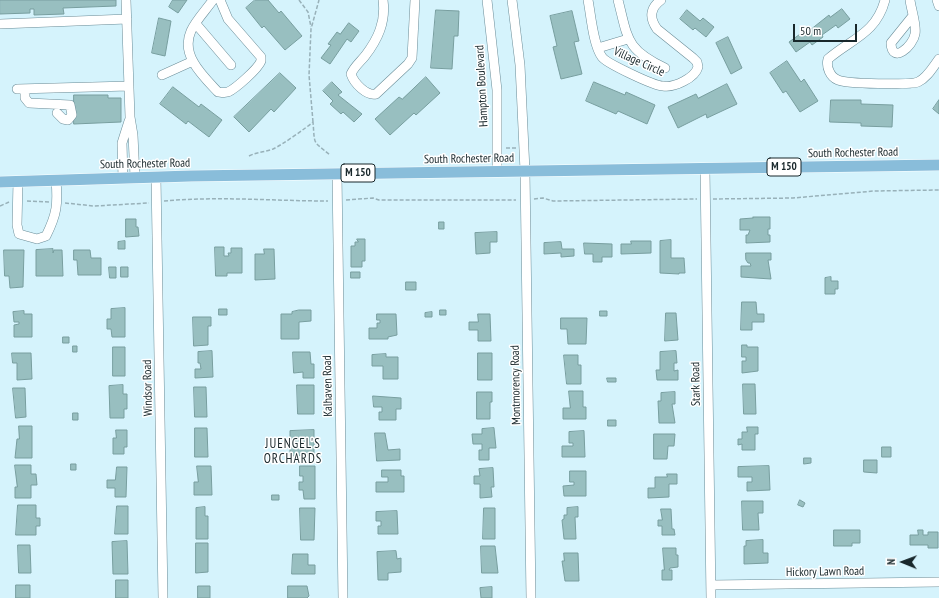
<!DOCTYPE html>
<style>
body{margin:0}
#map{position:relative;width:939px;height:598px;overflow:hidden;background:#d5f3fc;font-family:"PT Sans Narrow",sans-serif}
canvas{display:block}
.north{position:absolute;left:883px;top:542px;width:40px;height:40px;-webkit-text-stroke:3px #fff;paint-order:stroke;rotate:271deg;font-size:11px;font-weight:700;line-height:16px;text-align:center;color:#18272b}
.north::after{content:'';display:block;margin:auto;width:14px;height:18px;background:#18272b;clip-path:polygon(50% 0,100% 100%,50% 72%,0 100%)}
.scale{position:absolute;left:793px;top:24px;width:64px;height:18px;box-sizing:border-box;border:2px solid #18272b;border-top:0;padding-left:5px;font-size:12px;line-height:14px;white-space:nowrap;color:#18272b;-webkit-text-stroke:3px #fff;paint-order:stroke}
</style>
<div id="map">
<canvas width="939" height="598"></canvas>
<div class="north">N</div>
<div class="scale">50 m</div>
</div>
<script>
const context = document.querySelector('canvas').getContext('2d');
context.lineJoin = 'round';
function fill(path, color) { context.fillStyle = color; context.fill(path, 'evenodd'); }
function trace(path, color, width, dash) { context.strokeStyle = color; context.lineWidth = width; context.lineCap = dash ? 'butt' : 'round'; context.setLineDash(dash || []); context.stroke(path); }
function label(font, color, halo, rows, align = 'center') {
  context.font = font + ' "PT Sans Narrow",sans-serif'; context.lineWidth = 3; context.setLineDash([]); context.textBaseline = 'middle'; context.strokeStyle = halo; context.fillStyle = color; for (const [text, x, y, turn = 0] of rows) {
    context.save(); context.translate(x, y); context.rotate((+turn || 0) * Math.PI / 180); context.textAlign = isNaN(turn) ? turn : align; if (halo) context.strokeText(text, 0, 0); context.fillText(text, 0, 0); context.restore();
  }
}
const building = new Path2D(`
 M0,0H116V6L63,8L64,14L34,15V9H30V13L0,14Z
 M173,0H187L178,13L169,7Z
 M255,0H268L279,13L281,11L302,36L285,50L264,26L262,28L246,8Z
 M842,9L850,19L838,28L836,25L822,35L823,37L812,45L810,42L796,52L789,42L803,32L805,34L829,15L830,17Z
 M436,10L459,11L458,36H454L452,69L431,68Z
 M687,10L700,21L703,18L714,27L706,37L695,28L693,30L680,19Z
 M572,11L579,41L574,42L582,74L561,79L553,47L557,46L550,16Z
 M159,18L171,21L165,56L152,53Z
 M349,23L359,31L351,42L347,39L330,64L321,58L331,45L328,44L337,32L340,34Z
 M728,37L742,68L731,74L716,43Z
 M787,61L801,82L804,79L818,101L800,112L786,91L783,93L770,73Z
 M280,73L296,88L274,112L271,109L249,132L234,117Z
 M426,77L440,93L416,115L414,113L390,135L375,119L399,97L402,99Z
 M332,82L342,92L338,95L362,114L354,122L343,112L341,114L330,104L333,101L323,91Z
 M594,82L625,95L626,92L655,105L647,124L618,111L616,114L586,101Z
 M727,84L737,104L707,118L706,114L678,128L668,107L696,94L698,98Z
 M173,87L199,107L201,104L222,120L209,137L188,121L186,124L160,104Z
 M74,95H108V98H121V122L74,124Z
 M831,100H861V104L893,105L892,127L861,126V123L830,122Z
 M939,100V114L933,109Z
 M753,217H770V229H768V235H770V242L746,243V235H748L750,230H740V219L753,218Z
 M126,219H136V227H138L139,236L126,237Z
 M439,222H444V229H439Z
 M497,232V242H490V253L476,254L475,233Z
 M357,239H365V261H362V267H351V246H355V242H358Z
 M671,240V258H684L685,273H679V274L660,273V241Z
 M125,241V249H118V242Z
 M631,241H651V253L621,254V244H631Z
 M561,242L562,249H574V256L561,257V253L544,254V243Z
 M584,243L612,244V257H602V262H593V254H585Z
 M215,247H224V256H229L228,253H231V248H242V273H227V276H216Z
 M53,249V253L54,250H62L63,276H36V250Z
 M264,249H274L275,279L255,280V254H264Z
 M4,250H24L23,287L10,288L9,276H5Z
 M74,250H90L91,258H101V275H78L77,260H74Z
 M746,253H771V260H768L771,279L741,277V266H751L750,263H748L746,260Z
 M109,267H116V278H110Z
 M121,267H128V277H121Z
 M351,272H360V278H351Z
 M831,277V281H838V289H835V294H825V278Z
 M406,282H416V290H406Z
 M742,302H756L757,314H764V322H752V330H741Z
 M125,308V337H112L111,329H107V319H111V309Z
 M219,309H227V315H219Z
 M299,310H311V321L299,322V339H281V314H292V312Z
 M440,310H446V315H440Z
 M24,311V314H32V337H14V325L19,324V322H14L13,312Z
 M600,311H607V316H600Z
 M432,312V317H425V313Z
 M666,313H676L678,340L665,341Z
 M377,314H396L397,335L388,337V339H369V328H377V323H380V320H377Z
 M478,314H490L491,341H478V330H469V322H478Z
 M193,317H211V326H208V345L194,346Z
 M561,318H587L586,344H568L567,329H561Z
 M63,337H69V343H63Z
 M742,345H747V347H758V371L742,373V361H746V357H742Z
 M73,346H77V352H73Z
 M113,347H125V376H113Z
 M212,351L213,377L195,378V369H201L200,363H198V352Z
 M676,351L677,363H674V371L678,370V380H657L656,370H660V352Z
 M293,352H310L311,364H314V378H303V372L294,373Z
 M12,353H31L32,379L17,380V363H13Z
 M478,353H492V380H478Z
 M386,354V357H398V379H383V366H372V355Z
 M564,355H578V365H581V384H567Z
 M607,378H616V382H608Z
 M743,384H755L756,414H744Z
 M123,385V394H127V409H124V418H110L109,386Z
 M297,385H314V414H298Z
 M194,387H206L207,417H195Z
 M13,388H25L26,417L16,418Z
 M569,391H583V407H586V419H563V408H570Z
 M477,392H492V402H490V419H477Z
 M675,392V404H672L675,423H659L658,401H661V393Z
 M373,396L401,398V409H396V420H379V412H382V407H374Z
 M73,413H78V420H73Z
 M608,420H616V426H608Z
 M19,426H32V458H15L17,439H19Z
 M747,427H758V434H755V450H742V444L738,445V439H742V432H747Z
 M195,428H207L208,457H195Z
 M494,428L496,448H489V460H479V450H482V444H473L472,434H482V429Z
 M116,430H127V447H124V454H113V438H116Z
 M314,430V455L290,456V431Z
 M584,431L585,457H562V446H573V443H569V432Z
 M375,433H385L388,450L400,449V460L377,461Z
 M654,434H675L674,446H668L667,459H654Z
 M882,447H891V457H882Z
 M804,458H811V463L804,464Z
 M864,460H877V473L864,472Z
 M71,464H76V470H71Z
 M15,465H31V474H36L37,485H31V498H15V487H17Z
 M197,466H211L212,495H194V482H198Z
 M300,466H315V499H304L303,490H299V482H303V476H300Z
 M769,466L770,490L747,491V482H752V477H738V467Z
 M117,467H127L126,497H115V488H107V480H115Z
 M493,468L494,487H491L492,497L480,498V484H474V476H480L479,469Z
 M382,470H401V476H404V492H376V482H388V477H382Z
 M570,471H586V496H564L563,486L574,485V482H570Z
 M667,474H677V484H669V497L648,498V488H655V477H667Z
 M272,495H279V500H272Z
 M800,500L805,503L803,507L798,505Z
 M742,501H763V513H758L759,530H743Z
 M18,505H36V518H40V526H36V535H16Z
 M117,506H128V534H115Z
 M205,507V516H208V539H196V508Z
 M578,507V517H575L576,539H564L562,520L564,519V515H567V508Z
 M300,508H315L314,540H301Z
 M484,508H495V539H483Z
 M661,509H671L672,529H674L675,535H662V526H658V520H662Z
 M397,511L398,534H378V526H381V521H376V512Z
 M834,530H860V543H852V546H834Z
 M918,530H923V535H928V532H938V548H928V545H910V535H918Z
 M763,540V553H768V563L744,564V546H746V541Z
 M127,541L128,574H113L112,542Z
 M196,543H208V572L196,573Z
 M18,545H30L31,573H19Z
 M481,546H495L498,573H482Z
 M663,548H676V555H678V567L670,568L669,570H672V580H662V570H664Z
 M396,551L397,559L401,558V572L388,573V580H378L377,552Z
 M564,553H578L579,581H565L562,561H564Z
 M293,554H308V565H315V574H292Z
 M116,580H128V598H116Z
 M16,585H30V598H16Z
 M198,586H210V598H198Z
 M288,586H307L309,596L307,598H288Z
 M492,587V598H481L480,588Z`);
const path = new Path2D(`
 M299,0L308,12L311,27
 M313,122L309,75L311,29L319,0
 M506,148H516
 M249,156C257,152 265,152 273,149C282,145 306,128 313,122C315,146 312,140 330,155
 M534,199L543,198L553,201L697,199
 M713,199L793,198L874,191L939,190
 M346,200L373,198L379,200H516
 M27,201L49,202
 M164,201C219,196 274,201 328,201
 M65,203L94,206L149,203
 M0,206L9,202`);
const minor = new Path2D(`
 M126,0L130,117L133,135L135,177
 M213,0C206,10 196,20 191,31C180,55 203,76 218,92C222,93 224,93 228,92C235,89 258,69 261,61V57L228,19L220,0
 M383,0C386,22 378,39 365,56C360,62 354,67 351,74C354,83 366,96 376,94L408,64L412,58L415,0
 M487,0L497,90V171
 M512,0L520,65L525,171L531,598
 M588,0C591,15 593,45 602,57C606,63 654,86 663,86C674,88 695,78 698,67L697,62L693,58L657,29C649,18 650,8 661,0
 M618,0C628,38 625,49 665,68
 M885,0C876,34 851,39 828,59C826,67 830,77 838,80C846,84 911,85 918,82C927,78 933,67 939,59
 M910,0C911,9 917,26 915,34C913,46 892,65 891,43L912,17
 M937,0L939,6
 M0,24L127,19
 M196,24L231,65
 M598,48L628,39
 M162,75L193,61
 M17,89L129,86
 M25,89V98L29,103L70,105L72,115L68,120L63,119L57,113
 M705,169L711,598
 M337,174L343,598
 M156,177L163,598
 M123,178L122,143L129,121
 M18,181L17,225L19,234L37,239L46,236C57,214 58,204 56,180
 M711,585L939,582`);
const major = new Path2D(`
 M0,182L191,176L939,165`);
const shields = [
 [784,167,34],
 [358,173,34]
];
const shieldNames = [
 ["M 150",784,167],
 ["M 150",358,173]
];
const streetNames = [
 ["Village Circle",639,62,24],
 ["Hampton Boulevard",482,86,-93],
 ["South Rochester Road",853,153,-1],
 ["South Rochester Road",469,159,-1],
 ["South Rochester Road",145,164,-1],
 ["Stark Road",696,384,-91],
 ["Montmorency Road",516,385,-91],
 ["Kalhaven Road",328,386,-91],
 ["Windsor Road",148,388,-91],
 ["Hickory Lawn Road",825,572,-1]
];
const neighbourhoodNames = [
 ["JUENGEL'S",293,444],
 ["ORCHARDS",293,459]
];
fill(building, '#98bfc0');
trace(building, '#789e9f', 1);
trace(minor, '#6a8c97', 10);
trace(major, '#fff', 12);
trace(path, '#98b1b9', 1.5, [4, 2]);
trace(minor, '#fff', 9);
trace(major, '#89bdda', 11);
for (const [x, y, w] of shields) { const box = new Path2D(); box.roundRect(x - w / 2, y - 9, w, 18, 3); context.fillStyle = '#fff'; context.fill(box); trace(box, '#18272b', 1); }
label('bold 11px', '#18272b', null, shieldNames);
label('12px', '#18272b', '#fff', streetNames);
context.letterSpacing = '1px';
label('13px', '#18272b', '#fff', neighbourhoodNames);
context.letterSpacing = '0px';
</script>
